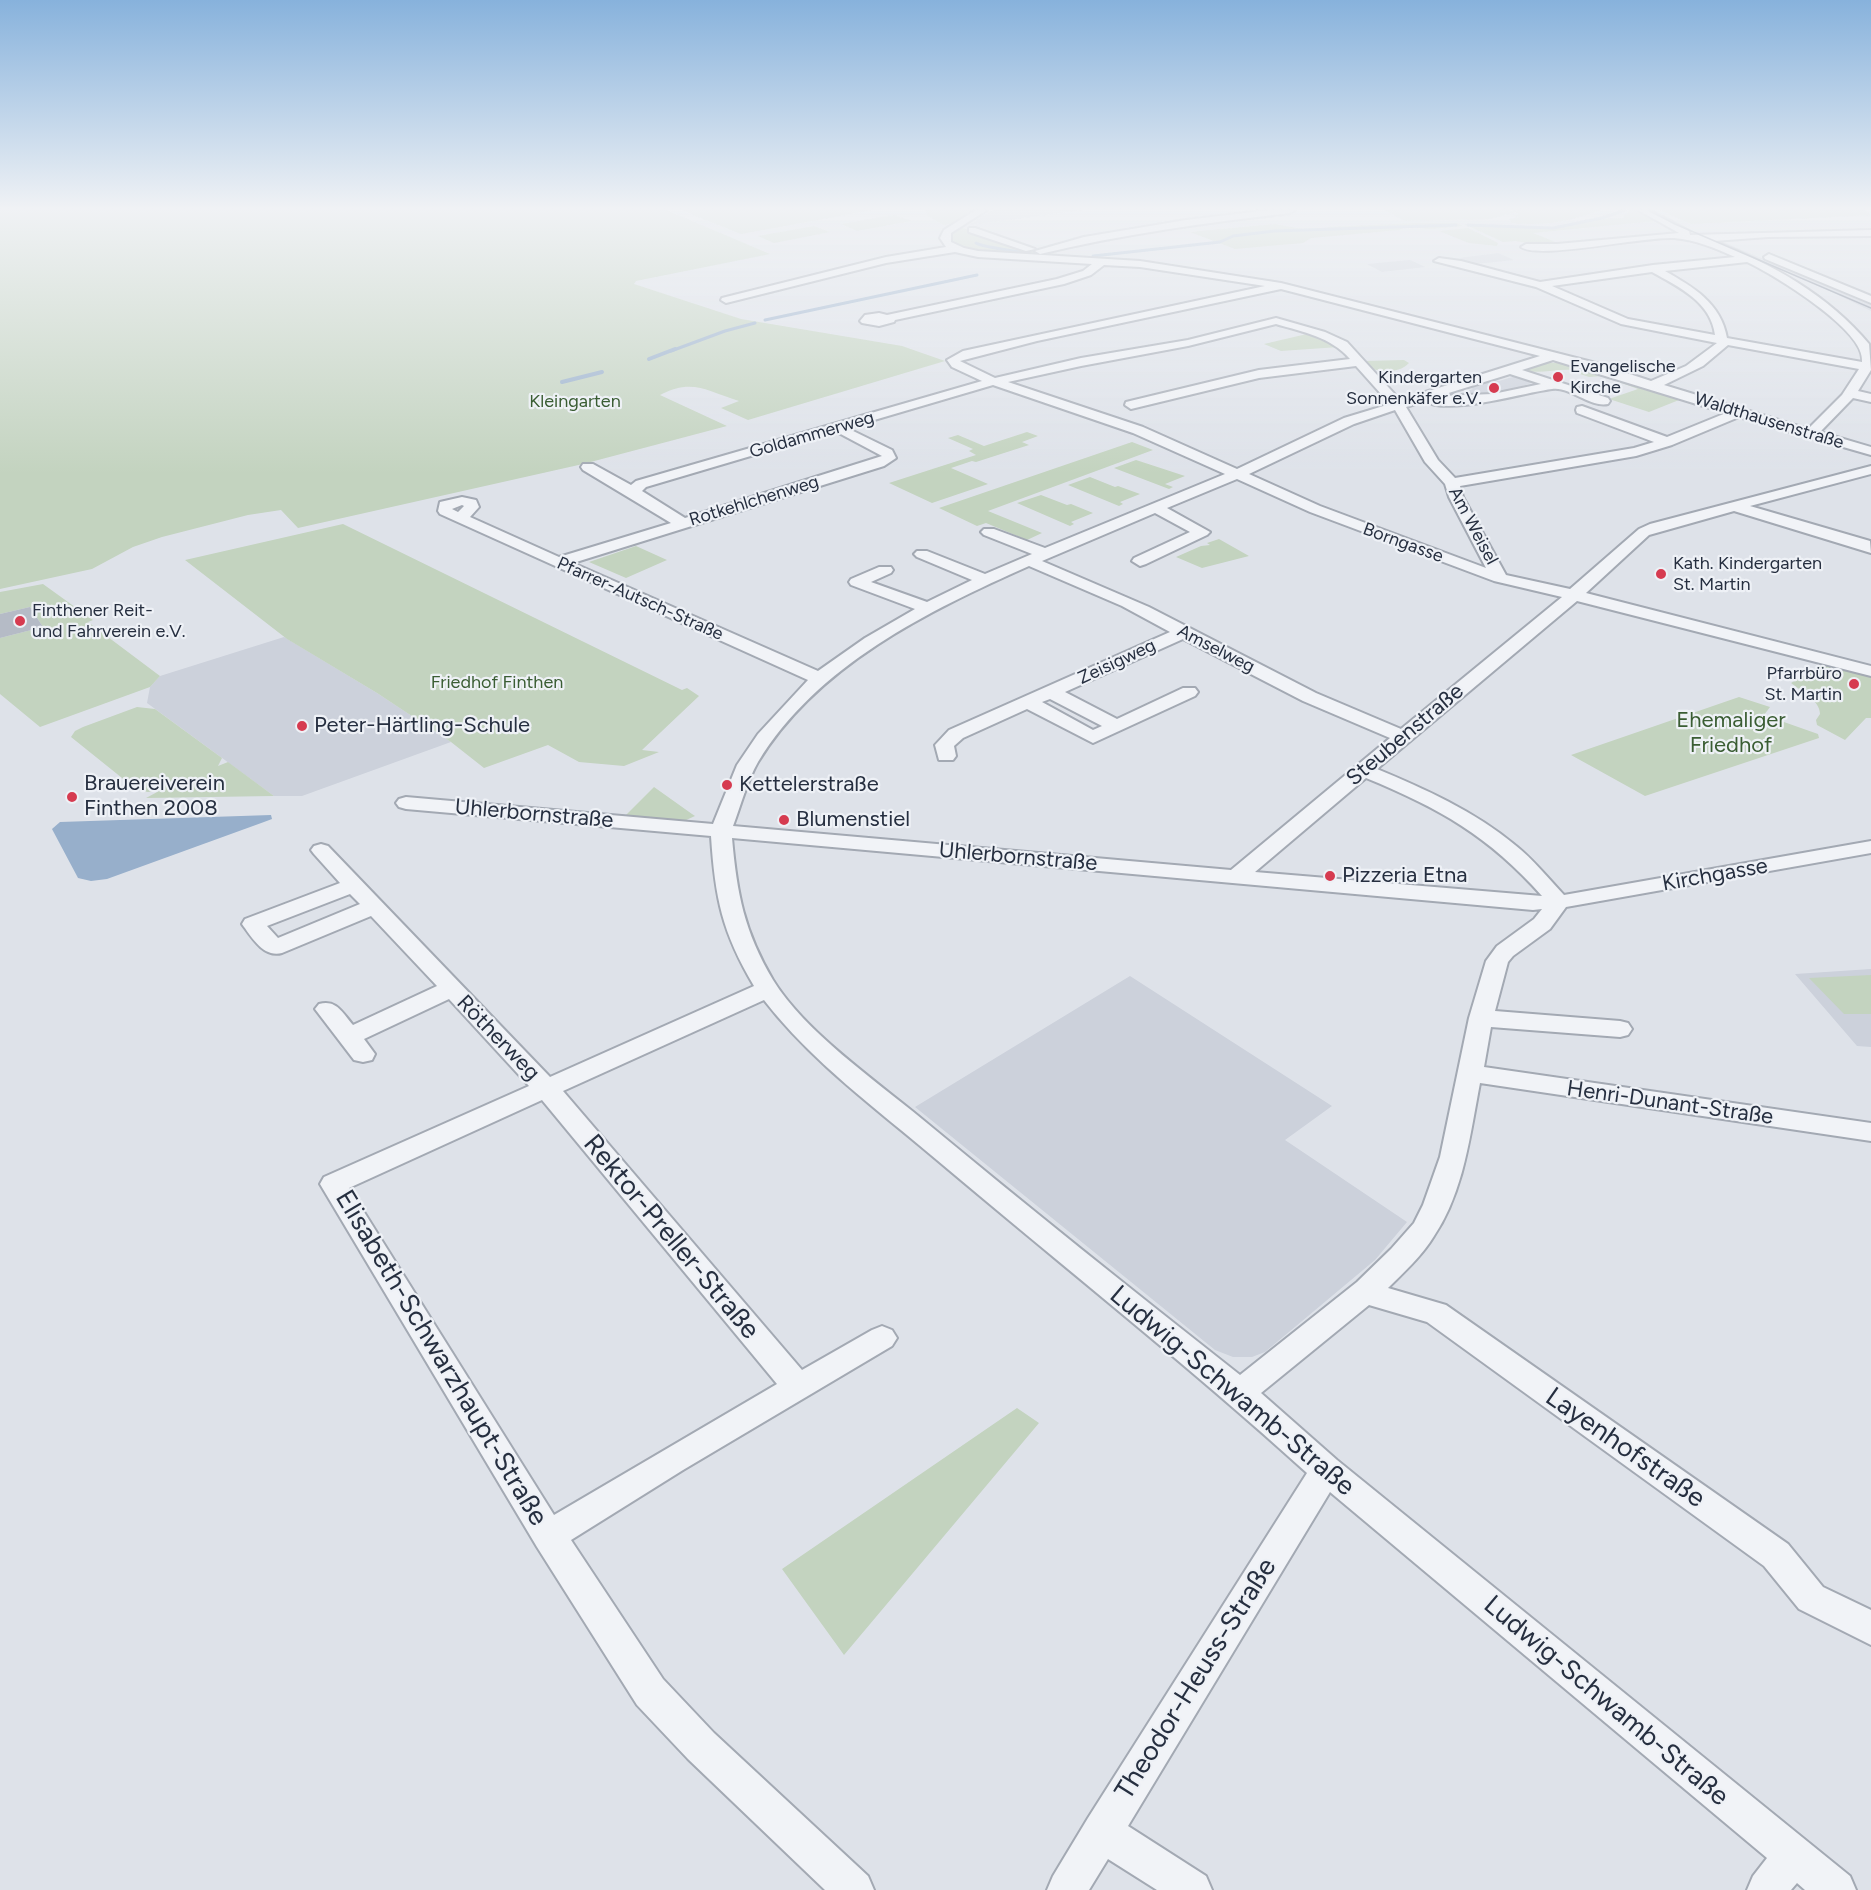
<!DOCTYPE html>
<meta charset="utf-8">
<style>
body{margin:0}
canvas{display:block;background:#dee2e9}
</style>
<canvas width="1871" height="1890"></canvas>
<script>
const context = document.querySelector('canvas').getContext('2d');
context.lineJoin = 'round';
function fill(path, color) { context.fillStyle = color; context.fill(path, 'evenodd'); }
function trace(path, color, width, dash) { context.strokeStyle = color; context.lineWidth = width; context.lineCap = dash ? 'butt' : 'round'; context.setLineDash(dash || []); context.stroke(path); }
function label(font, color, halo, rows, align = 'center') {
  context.font = font + ' Figtree,sans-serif'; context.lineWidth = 4.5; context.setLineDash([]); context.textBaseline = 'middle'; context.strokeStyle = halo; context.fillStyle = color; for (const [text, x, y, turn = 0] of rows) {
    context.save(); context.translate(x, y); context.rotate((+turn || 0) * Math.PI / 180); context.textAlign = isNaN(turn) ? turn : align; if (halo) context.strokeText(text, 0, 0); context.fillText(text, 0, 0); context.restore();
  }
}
const built = new Path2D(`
 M993,210H1083L969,225Z
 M1719,240L1871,305V311L1805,279L1711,241Z
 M1498,253L1514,260L1475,264L1458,260H1463L1459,258Z
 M1410,260L1425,267L1382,272L1367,264Z
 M1519,375L1538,381L1489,397L1485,394L1453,397L1446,393L1458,394L1473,389L1466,386L1491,379L1499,381Z
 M284,637L377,693L451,742L302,796H274L147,703L150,687L160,676Z
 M1871,969V1047L1857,1046L1795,974Z
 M1130,976L1332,1106L1285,1140L1407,1222L1375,1260L1265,1352L1252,1357H1233L1215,1350L915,1107Z`);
const green = new Path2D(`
 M0,210H666L770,254L636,281L634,284L741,319L902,346L945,361L748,420L721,408L739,401C707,391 692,378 660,395L727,426L583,464L298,528L281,510L248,515L162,537L133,547L92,569L0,589Z
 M681,210H872L741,234Z
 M925,210H977L955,223L943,225L927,215Z
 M1385,210H1507L1519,211L1515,210H1601C1566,222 1548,226 1512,223L1509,219L1519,217L1513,215L1518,214L1515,212L1489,219L1405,221Z
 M1630,210H1638L1655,221L1533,233L1560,244L1542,245L1515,241L1503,242L1464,224L1552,227L1573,225L1586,220L1623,218Z
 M1660,210H1865L1871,215L1691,224Z
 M894,215L911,221L857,231L841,224Z
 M1413,223H1457L1463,226L1431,229L1406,227L1399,230L1311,238L1303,243L1235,249L1190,232L1275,224L1308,230H1329L1327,227Z
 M814,226L830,232L774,243L758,236Z
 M963,228L1029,250L1093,259L979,253L951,245L949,235L957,229Z
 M1468,228L1498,243L1497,246L1469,243L1439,231Z
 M1311,333L1331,341L1339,347L1281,351L1264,344Z
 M1404,360L1409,363C1400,373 1384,372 1371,369L1364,361Z
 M1541,362L1572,364L1718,410L1679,400L1649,412L1609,399L1638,389L1602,376L1589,377L1580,374L1582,372C1563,365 1540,377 1521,369Z
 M1027,432L1038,436L1022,442L1029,445L976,462L972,461L951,468L988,484L932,503L889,483L976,455L969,451L973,449L948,438L958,435L984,446Z
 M1132,442L1153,450L988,511L1042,533L1027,540L986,523L977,526L939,508Z
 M1136,460L1185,476L1165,484L1173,487L1169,489L1114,468Z
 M1090,477L1115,487L1118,486L1140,494L1120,502L1123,504L1119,506L1068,485Z
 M1041,495L1067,505L1071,504L1093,513L1071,522L1074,524L1070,526L1017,503Z
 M343,524L682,690L687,688L699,696L642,750L659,752L624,766L579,762L548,745L484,768L451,742L377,693L287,639L185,560Z
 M1219,539L1249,556L1202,568L1176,557L1201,546L1210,545L1207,543Z
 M636,546L667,560L626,578L589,562Z
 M43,584L93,620L88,622L160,676L150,687L40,727L0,694V638L43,627L30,607L0,614V592Z
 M1824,664L1871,673V718H1866L1845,740L1817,725L1816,720L1820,714C1820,700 1801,691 1791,683Z
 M1739,697L1770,707L1764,715L1818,734L1819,738L1645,796L1571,755Z
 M137,707L155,709L222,758L218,766L228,762L274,796L146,798L161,790L148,792L137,790L71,737L75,731L83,727Z
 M654,787L692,814L695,816L684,821L626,815Z
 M1871,975V1014H1844L1809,978Z
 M1017,1408L1039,1423L844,1655L782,1569Z`);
const water = new Path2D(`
 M271,815L272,819L264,822L107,879L91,881L78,878L52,829L60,822Z`);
const streamFar1 = new Path2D(`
 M1468,225L1553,228L1602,218L1625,210
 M976,243C981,247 1021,252 1031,254
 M1093,256L1220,242L1233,236L1274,231L1456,225
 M765,320L977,275
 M671,351L725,331L755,323`);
const stream = new Path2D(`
 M649,359L675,349
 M562,382L602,372`);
const building = new Path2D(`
 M30,607L43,627L0,638V614Z`);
const minor = new Path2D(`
 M976,210H987L951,233V242L964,248L978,251L1140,261L1281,283L1596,363L1651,381L1686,366L1717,343L1621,324L1536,287L1434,261L1439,258L1461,261L1540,282L1653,265L1735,257C1715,248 1696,240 1674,238C1645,236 1538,260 1521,247L1526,244H1557L1679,233L1638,210H1649L1689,231L1690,235L1871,230V236L1768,237L1714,241C1772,264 1828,295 1869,344L1871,370L1858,391L1871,394V402L1853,398L1820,432L1871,447V455L1739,417L1672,445L1636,456L1460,486L1463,497L1506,575L1570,589L1639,529L1650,524L1871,466V474L1750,506L1870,541L1871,553L1734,511L1649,535L1586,593L1871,666V676L1577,601L1377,769C1425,789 1474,811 1515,845C1533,859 1548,878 1564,895L1871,841V853L1566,907L1550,929L1513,956L1508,962L1495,1011L1620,1021L1628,1023L1632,1029L1628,1035L1620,1037L1491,1027L1484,1067L1871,1123V1141L1480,1083C1470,1135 1464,1191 1434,1236C1422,1256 1404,1272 1388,1288L1446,1305L1788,1544L1823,1587L1871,1610V1645L1799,1609L1764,1566L1427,1322L1369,1305L1261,1393L1337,1460L1850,1876L1856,1890H1805L1797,1883L1791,1890H1747L1753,1876L1767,1858L1330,1492L1128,1826L1206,1876L1212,1890H1157L1108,1859L1089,1890H1047L1053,1876L1088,1818L1307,1473C1187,1364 1060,1264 937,1160C877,1109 812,1062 764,1000L563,1091L802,1370L872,1330L882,1326L892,1330L897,1338L892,1346L683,1470L571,1540L663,1679L714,1733L868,1876L874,1890H825L688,1759L637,1705L537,1547L320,1184L324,1177L529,1086L449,999L364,1039L375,1054L372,1060L363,1062L354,1060L315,1009L319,1004C336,999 342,1012 353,1025L437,986L371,916L282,953C264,958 252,938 242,924L245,919L340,883L314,854L311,850L314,846L321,844L328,846L550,1077L754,986C722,932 715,898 711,836L406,809L399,807L396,803L399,799L406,797L713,824L737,765L758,734L808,680L440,514L438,511L440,502L462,497L476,500L479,507L470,517L559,557L671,523L583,470L581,467L583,464H593L631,485L636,481L982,381L952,367L947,360L963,351L1265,286L1140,267L1104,265L1091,275L1064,284L895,320L894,322L879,326L862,323L860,321L865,315L879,313L887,315L1057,279L1083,271L1092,264L978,257L955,252L886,263L726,303L721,300L722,298L886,257L946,247L940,238L944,230ZM1747,262C1773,274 1867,331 1862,362L1727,338C1721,303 1693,287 1665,271ZM1652,272C1679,287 1711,302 1715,335L1628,319L1552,286ZM1281,289L1540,356L1400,400L1347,342L1325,332L1276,318L1188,340L1081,358L995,378L960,361L1037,341ZM1276,324C1303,332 1331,337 1350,359L1259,370L1126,402L1125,405L1131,409L1259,378L1356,366L1390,404L1344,418L1237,469L1143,427L1008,382L1081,366L1188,346ZM1728,345L1859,369L1842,395L1808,429L1664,385L1703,366ZM1553,360L1726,413L1667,437L1582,406L1577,407L1576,410L1577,413L1654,442L1634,448L1455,478L1438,460L1406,407L1425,401C1447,416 1526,392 1552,389C1570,386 1590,408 1608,404L1610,401L1608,398L1522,370ZM1510,374L1541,384L1493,394L1439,396ZM993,385L1133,433L1225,474L1045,548L994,529H984L981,532L984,535L1032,554L985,574L927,551H917L914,554L917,557L972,580L927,602L871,582L891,573L893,570L891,567H879L851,579L849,582L851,585L915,609L865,638L818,671L573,563L884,466L896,458L892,450L847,428ZM1395,410L1425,462L1445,484L1449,497L1486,568L1320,506L1249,474L1354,424ZM835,431L882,456L685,518L642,491L646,487ZM1237,479L1310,512L1494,581L1562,597L1401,729L1316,693L1149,607L1042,561L1155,513L1190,532L1134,558L1132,561L1140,566L1146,564L1207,535L1210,532L1167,508ZM462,505L464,506L458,512L452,509ZM1029,566L1122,606L1170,632L949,730L935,745L939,760H953L956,756L954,746L963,738L1027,709L1093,743L1195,696L1198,692L1195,688H1183L1117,719L1065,692L1183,639L1303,701L1390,738L1231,870L733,826C741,805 747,781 758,762C817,665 928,611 1029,566ZM1050,699L1102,726L1093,730L1042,702ZM1366,778C1439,808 1489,836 1542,896L1255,872ZM732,838L1533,910L1542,909L1534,919L1497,946L1486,961L1469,1018L1440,1157L1423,1205L1414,1223L1391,1249L1357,1282L1240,1375C1133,1291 1027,1206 922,1119C875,1080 805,1032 773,980C744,931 737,894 732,838ZM350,894L360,904L278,938L267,926ZM542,1100L777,1384L554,1515L349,1188Z
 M1269,210H1295L1290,213C1206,223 1122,234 1040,254L1035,251L1084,237L1186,220Z
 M969,228H975L1035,249L1026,251L969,232Z
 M1769,254L1871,296V303L1765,259L1764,257Z`);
const tram = new Path2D(`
 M1648,210L1675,224L1871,308`);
const markers = [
 [1558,377,6,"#d63b50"],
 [1494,388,6,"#d63b50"],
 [1661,574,6,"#d63b50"],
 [20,621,6,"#d63b50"],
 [1854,684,6,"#d63b50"],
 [302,726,6,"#d63b50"],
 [727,785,6,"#d63b50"],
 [72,797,6,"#d63b50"],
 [784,820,6,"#d63b50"],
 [1330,876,6,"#d63b50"]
];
const farPoinames = [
 ["Evangelische",1570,367],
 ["Kirche",1570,388],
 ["Kindergarten",1482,378,"right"],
 ["Sonnenkäfer e.V.",1482,399,"right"],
 ["Kath. Kindergarten",1673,564],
 ["St. Martin",1673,585],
 ["Finthener Reit-",32,611],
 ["und Fahrverein e.V.",32,632],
 ["Pfarrbüro",1842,674,"right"],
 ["St. Martin",1842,695,"right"]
];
const farParknames = [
 ["Kleingarten",575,402],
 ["Friedhof Finthen",497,683]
];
const farStreetnames = [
 ["Waldthausenstraße",1769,421,17],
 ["Goldammerweg",812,435,-16],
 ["Rotkehlchenweg",754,501,-17],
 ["Am Weisel",1473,526,62],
 ["Borngasse",1403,543,20],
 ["Pfarrer-Autsch-Straße",640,599,24],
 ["Amselweg",1216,649,27],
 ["Zeisigweg",1117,662,-25]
];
const parkNames = [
 ["Ehemaliger",1731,721],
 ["Friedhof",1731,746]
];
const poiNames = [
 ["Peter-Härtling-Schule",314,726],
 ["Brauereiverein",84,784],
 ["Finthen 2008",84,809],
 ["Kettelerstraße",739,785],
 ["Blumenstiel",796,820],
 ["Pizzeria Etna",1342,876]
];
const streetNames = [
 ["Steubenstraße",1405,735,-40],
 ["Uhlerbornstraße",534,814,5],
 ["Uhlerbornstraße",1018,857,5],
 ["Kirchgasse",1715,875,-10],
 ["Rötherweg",498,1038,46],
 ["Henri-Dunant-Straße",1670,1103,8]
];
const nearStreetnames = [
 ["Rektor-Preller-Straße",671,1237,50],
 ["Elisabeth-Schwarzhaupt-Straße",441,1358,59],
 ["Ludwig-Schwamb-Straße",1232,1391,40],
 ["Layenhofstraße",1625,1448,35],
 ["Theodor-Heuss-Straße",1196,1679,-58],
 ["Ludwig-Schwamb-Straße",1606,1701,40]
];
fill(built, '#ccd1db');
fill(green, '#c3d3bf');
fill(water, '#97afcb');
trace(streamFar1, '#97afcb', 3);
trace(stream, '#97afcb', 4);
fill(building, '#b5bbc6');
trace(minor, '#a3a9b3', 4);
fill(minor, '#f1f3f7');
trace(tram, '#778193', 1.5);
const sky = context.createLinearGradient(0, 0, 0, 474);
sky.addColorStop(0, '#87b2dc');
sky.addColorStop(0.44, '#f0f2f5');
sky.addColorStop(1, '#f0f2f500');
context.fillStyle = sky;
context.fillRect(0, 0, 1871, 474);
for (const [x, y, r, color] of markers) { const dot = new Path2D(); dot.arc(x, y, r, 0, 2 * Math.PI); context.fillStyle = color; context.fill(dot); trace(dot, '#eef1f6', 2); }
label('18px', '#262f40', '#eef1f6', farPoinames, 'left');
label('18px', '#3a5d33', '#eef1f6', farParknames);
label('18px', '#262f40', '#eef1f6', farStreetnames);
label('22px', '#3a5d33', '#eef1f6', parkNames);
label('22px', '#262f40', '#eef1f6', poiNames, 'left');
label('22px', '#262f40', '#eef1f6', streetNames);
label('27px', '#262f40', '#eef1f6', nearStreetnames);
</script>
